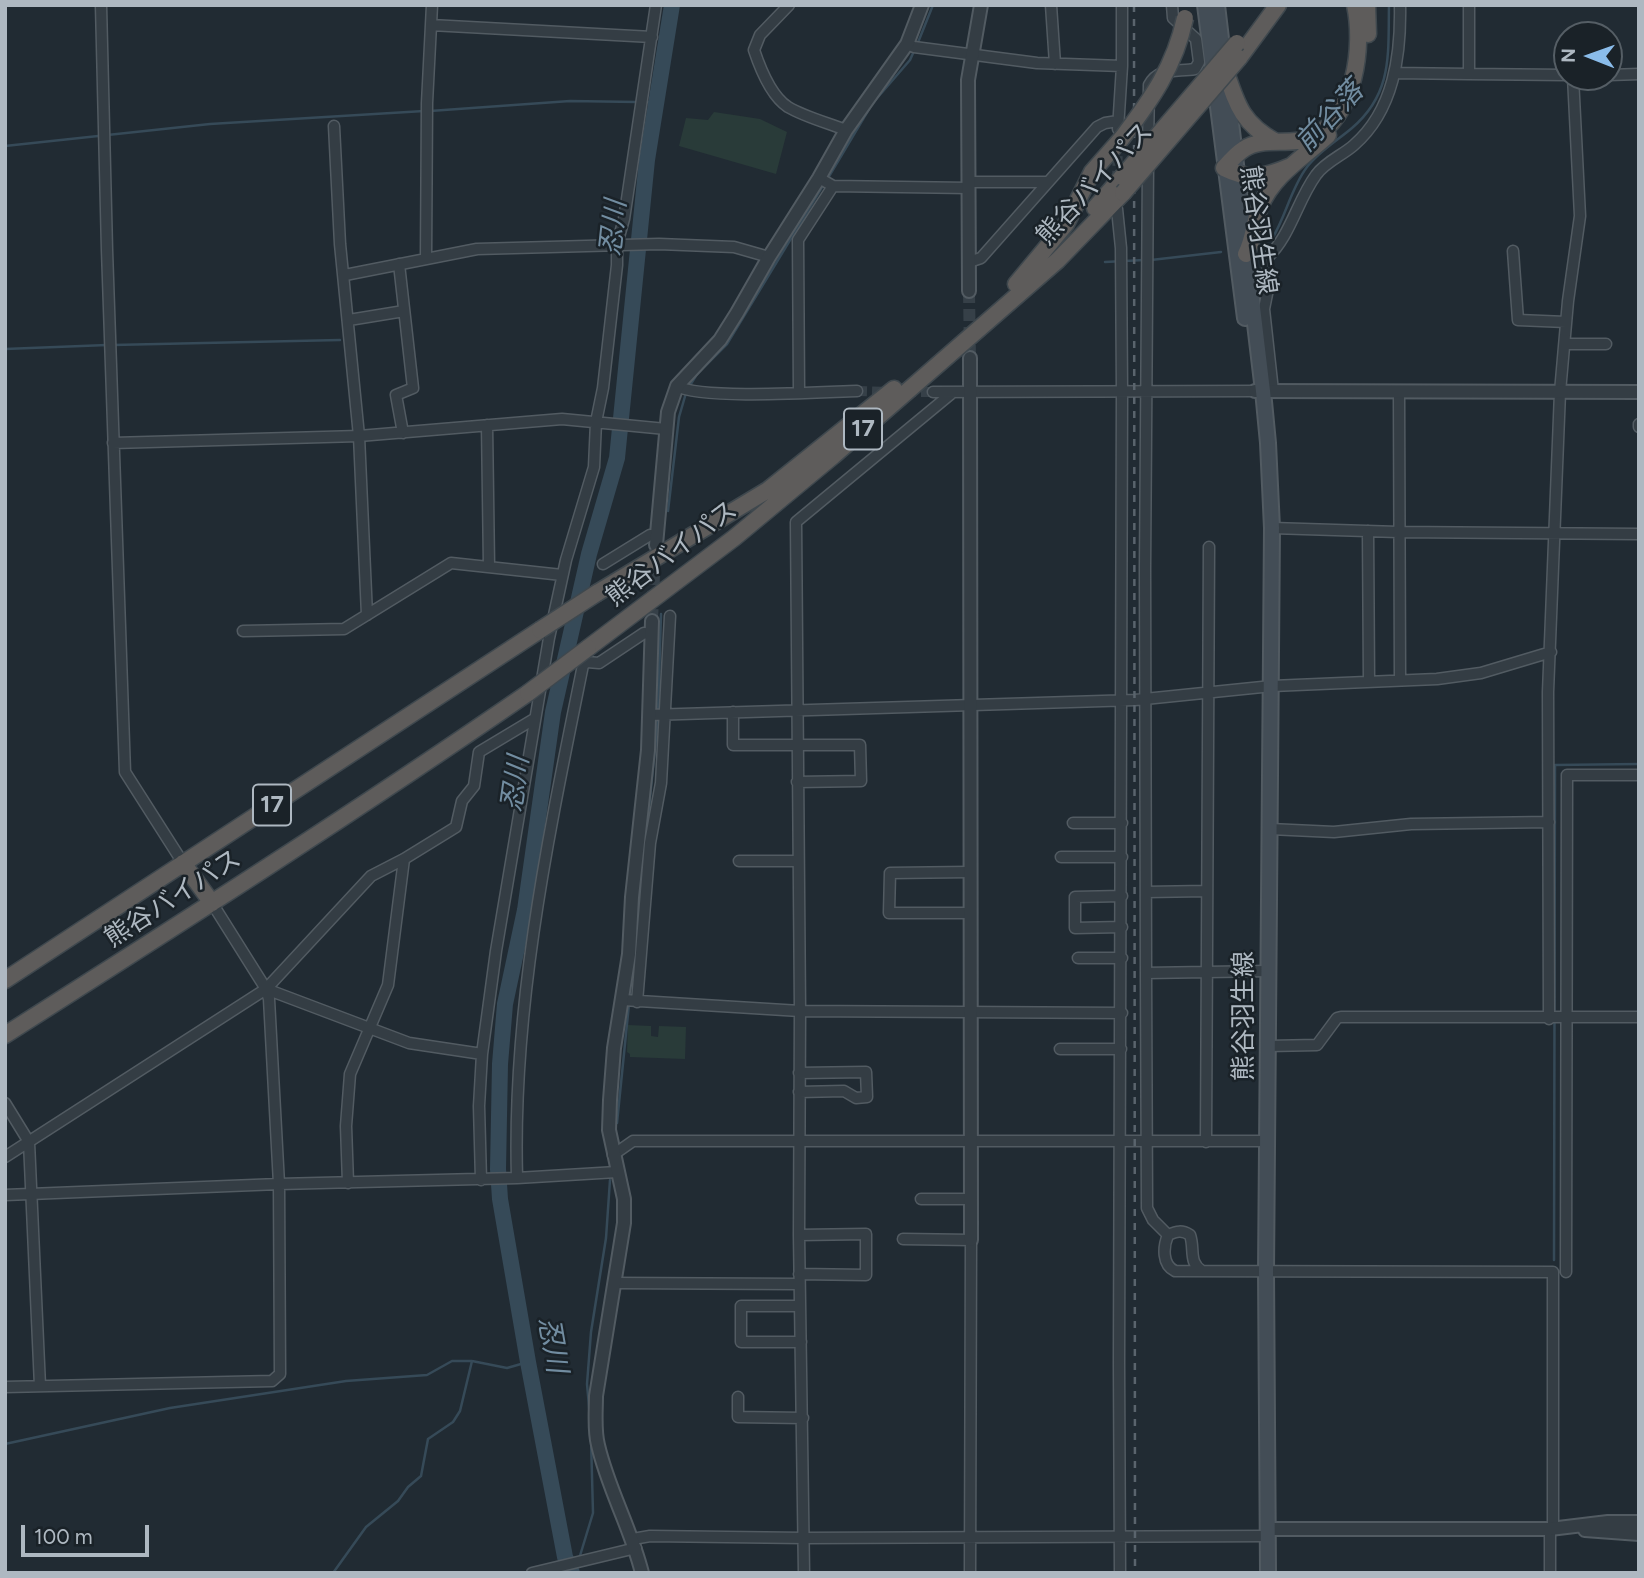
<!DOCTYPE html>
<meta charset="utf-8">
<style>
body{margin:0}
#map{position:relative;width:1644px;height:1578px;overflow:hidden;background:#212b33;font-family:Figtree,sans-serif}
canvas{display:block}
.frame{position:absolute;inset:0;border:7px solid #aeb8c1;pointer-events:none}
.north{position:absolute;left:1553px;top:21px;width:70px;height:70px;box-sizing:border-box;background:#1a2228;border:2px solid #555e65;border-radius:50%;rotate:271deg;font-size:19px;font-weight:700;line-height:28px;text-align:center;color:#aeb8c1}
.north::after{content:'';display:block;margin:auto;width:24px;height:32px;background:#8abcea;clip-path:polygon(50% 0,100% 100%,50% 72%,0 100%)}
.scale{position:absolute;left:21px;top:1525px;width:128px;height:32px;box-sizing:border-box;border:4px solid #aeb8c1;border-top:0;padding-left:9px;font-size:21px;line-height:24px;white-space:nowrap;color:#aeb8c1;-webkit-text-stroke:5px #1a2228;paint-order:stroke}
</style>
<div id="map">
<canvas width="1644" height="1578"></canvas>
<div class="frame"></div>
<div class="north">N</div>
<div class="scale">100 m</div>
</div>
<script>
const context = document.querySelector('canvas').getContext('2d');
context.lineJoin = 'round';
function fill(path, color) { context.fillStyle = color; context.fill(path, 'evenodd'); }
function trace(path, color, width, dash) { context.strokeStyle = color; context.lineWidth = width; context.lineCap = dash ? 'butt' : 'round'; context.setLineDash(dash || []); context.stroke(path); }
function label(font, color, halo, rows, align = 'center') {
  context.font = font + ' Figtree,"Noto Sans JP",sans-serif'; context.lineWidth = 5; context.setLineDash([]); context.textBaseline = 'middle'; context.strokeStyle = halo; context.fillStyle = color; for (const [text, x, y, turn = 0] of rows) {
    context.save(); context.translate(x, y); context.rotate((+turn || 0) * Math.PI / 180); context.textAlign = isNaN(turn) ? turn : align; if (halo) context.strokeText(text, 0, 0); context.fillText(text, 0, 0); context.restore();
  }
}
const green = new Path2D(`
 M714,112L760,119L787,132L776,174L679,146L686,118L708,120Z
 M628,1025L651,1026V1036L658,1037L659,1026L686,1027L685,1059L630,1057V1054L627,1052Z`);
const stream = new Path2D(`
 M917,45L933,5
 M644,102H657
 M430,111L570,101L637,102
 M5,146L210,124L424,111
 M828,178L872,104L910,60L914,51
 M1263,241L1272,239C1286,216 1291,188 1307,167C1318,152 1338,140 1352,128C1393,93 1388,54 1389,5
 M1151,260L1221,252
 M1105,262L1144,260
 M113,345L340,340
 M5,349L107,345
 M689,387L697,374L727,344L824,184
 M668,511L679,417L686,393
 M658,712L661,614
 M646,837L658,719
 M636,931L643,865
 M629,998L631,976
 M617,1123L629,1004
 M1554,1260L1555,765L1639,764
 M590,1418L587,1384L591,1332L606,1238L610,1180
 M5,1444L170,1408L346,1381L427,1375L452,1361H472L507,1368L528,1362
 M579,1559L593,1513L591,1439
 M333,1573L366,1527L398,1501L408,1487L421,1476L428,1439L453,1422L460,1411L472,1361`);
const river = new Path2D(`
 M572,1573L565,1557L528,1362L500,1199L498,1169L500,1064L505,1004L525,910L553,712L589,554L617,458L647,160L672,5`);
const minorTunnel = new Path2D(`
 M1117,181L1118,143
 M857,391L891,392
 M906,392H933`);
const tertiaryTunnel = new Path2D(`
 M969,291L970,358
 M652,621L655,553`);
const minor = new Path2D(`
 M101,5L107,250L125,772L183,863
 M789,5L760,35L754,50C760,68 771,96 788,107C805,117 828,123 846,130
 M1051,5L1055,64
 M1469,5V74L1567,75
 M431,25L652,37
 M907,44L914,47L1037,63L1122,66
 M1395,73L1469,74
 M1609,75L1639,74
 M334,126L340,244L359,436L367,615
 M1118,129L1122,66V5
 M1148,147L1149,85C1158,67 1177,72 1195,69L1199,62L1196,39L1173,18L1172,5
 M969,182H1048
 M833,186L969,188
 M1117,209L1121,248L1122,392L1119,1363L1120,1573
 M1513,251L1518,320L1566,322
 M426,259L427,103L432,5
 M969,262L981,258L1097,127L1105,123L1118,121
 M399,264L413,388L396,395L403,433
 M345,275L477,249L659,244L734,247L769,257
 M349,320L404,311
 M1565,344H1606
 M677,386C700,400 823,392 857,391
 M1273,391L1264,309L1268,289L1267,258C1291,235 1297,201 1316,175C1325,162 1343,155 1354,145C1394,110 1401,55 1400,5
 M799,392L798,240L833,186L819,178
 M933,392L1255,391
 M1399,393L1400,680
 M1639,424V427
 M487,425L489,566
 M113,443L359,436L562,419L666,429
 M1272,528L1398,532L1639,534
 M1368,531L1369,682
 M603,564L650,535H657
 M243,631L344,629L451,563L562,575
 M733,712V745H860L861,781L797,782
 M649,715L1135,700L1272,686L1437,679L1481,673L1551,652
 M1073,823H1122
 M1270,829L1334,832L1411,824L1549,822
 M1061,857H1122
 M739,861H798
 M969,872L890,873L889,913H969
 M1146,892L1206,891
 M1122,896L1075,897V928L1122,927
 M1078,958H1122
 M1146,973L1145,568L1148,165
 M266,989L409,1043L482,1054
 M623,1000L800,1011L1122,1013
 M637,1002L650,843L661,783L670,616
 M1549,1019L1548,692L1560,392L1568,301L1580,216L1573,77
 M1268,1046L1317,1045L1337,1018L1341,1017H1639
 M1060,1049H1121
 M799,1073L866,1072L867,1097L856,1098L844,1091L799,1092
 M5,1103L29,1142L40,1386
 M1206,1142L1209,547
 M613,1155L633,1141H1268
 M5,1157L266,989L371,876L404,859L456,827L462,801L474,786L479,752L534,719
 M617,1172L517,1178C512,1005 549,833 583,665L587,662L599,663L644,633L651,634
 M481,1180L479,1106L482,1054L496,951L549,638L566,560L594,467L596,422L603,388L617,265V244L624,219L656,5
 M348,1183L346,1126L350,1074L388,985L404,859
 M5,1195L279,1184L517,1178
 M921,1199H971
 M799,1235L866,1234V1275L799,1274
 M1168,1235C1163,1247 1162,1265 1175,1271L1553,1272V1529
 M1168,1235L1153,1220L1147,1208L1146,973L1268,971
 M1168,1235C1177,1231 1182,1230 1190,1235C1195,1249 1188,1262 1202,1271
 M903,1239L971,1240L970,1573
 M1566,1272L1567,775H1639
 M614,1283L799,1284
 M800,1306H741V1342H801
 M5,1387L272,1381L280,1374L279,1184L269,999L266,989L212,903
 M738,1397V1417L803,1418
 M1550,1529V1573
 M633,1539L650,1536L804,1538L1268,1536
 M532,1573L636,1548
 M804,1573L799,1235L800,1011L796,522L952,393`);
const tertiary = new Path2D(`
 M969,291L968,80L981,5
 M970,358L971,1240
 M1255,391L1639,392
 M656,545L668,412L677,386L720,340L737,313L769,257L819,178L846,130L907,44L922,5
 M1268,1529H1550L1608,1522H1639
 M1585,1530L1639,1534
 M642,1573C631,1528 608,1489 598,1445C594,1430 596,1411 596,1396L624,1223V1199L609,1130L610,1100L614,1048L629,954L632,897L648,750L652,621`);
const secondary = new Path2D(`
 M1205,5L1245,318
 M1217,5L1263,391L1268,443L1272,528L1266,1271L1268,1573`);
const trunk = new Path2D(`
 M1367,5L1368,34
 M1239,58L1278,5
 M1223,63C1236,101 1239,122 1276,142
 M1291,166C1265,177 1250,181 1224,168C1230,161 1236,154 1244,149C1263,136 1291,147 1313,137C1355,116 1364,46 1355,5
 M1095,208L1122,177
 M1246,254C1254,239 1254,222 1260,207C1273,175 1304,157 1328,135
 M1016,284L1066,224L1092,172L1122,138
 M597,593L768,490L894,389
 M588,648L734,538L833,456L1058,260L1123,193
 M183,863L212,903
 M5,980L540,630
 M5,1035C181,923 357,811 528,693`);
const rail = new Path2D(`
 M1134,5L1135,1573`);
const trunkBridge = new Path2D(`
 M1122,138C1151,100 1175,66 1185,18
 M1122,177L1237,43
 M1123,193L1239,58
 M540,630L597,593
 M528,693L588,648`);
const shields = [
 [863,429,38],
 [272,805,38]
];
const shieldNames = [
 ["17",863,429],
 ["17",272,805]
];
const streetNames = [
 ["熊谷バイパス",1095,184,-47],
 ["熊谷羽生線",1258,230,82],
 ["熊谷バイパス",672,554,-37],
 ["熊谷バイパス",173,899,-33],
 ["熊谷羽生線",1244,1016,-90]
];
const waterNames = [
 ["前谷落",1330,117,-47],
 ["忍川",614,228,-84],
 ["忍川",516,784,-82],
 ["忍川",552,1345,80]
];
fill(green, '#293b39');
trace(stream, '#364a58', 2.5);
trace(river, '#364a58', 16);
trace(minorTunnel, '#364048', 10, [10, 5]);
trace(tertiaryTunnel, '#364048', 12, [12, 6]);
trace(minor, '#525b62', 13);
trace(tertiary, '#525b62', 16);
trace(secondary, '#525b62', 18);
trace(trunk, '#3f484e', 19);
trace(minor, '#343d44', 10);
trace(tertiary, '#343d44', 12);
trace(secondary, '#434d56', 14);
trace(trunk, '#5e5c5b', 16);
trace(rail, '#5a646d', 2.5, [7, 7]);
trace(trunkBridge, '#3f484e', 19, []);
trace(trunkBridge, '#5e5c5b', 16);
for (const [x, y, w] of shields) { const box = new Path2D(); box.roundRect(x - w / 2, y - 20.5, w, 41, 5); context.fillStyle = '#1a2228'; context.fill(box); trace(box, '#aeb8c1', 2); }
label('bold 24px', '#aeb8c1', null, shieldNames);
label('26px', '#aeb8c1', '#1a2228', streetNames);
label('italic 28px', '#728da1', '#1a2228', waterNames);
</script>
